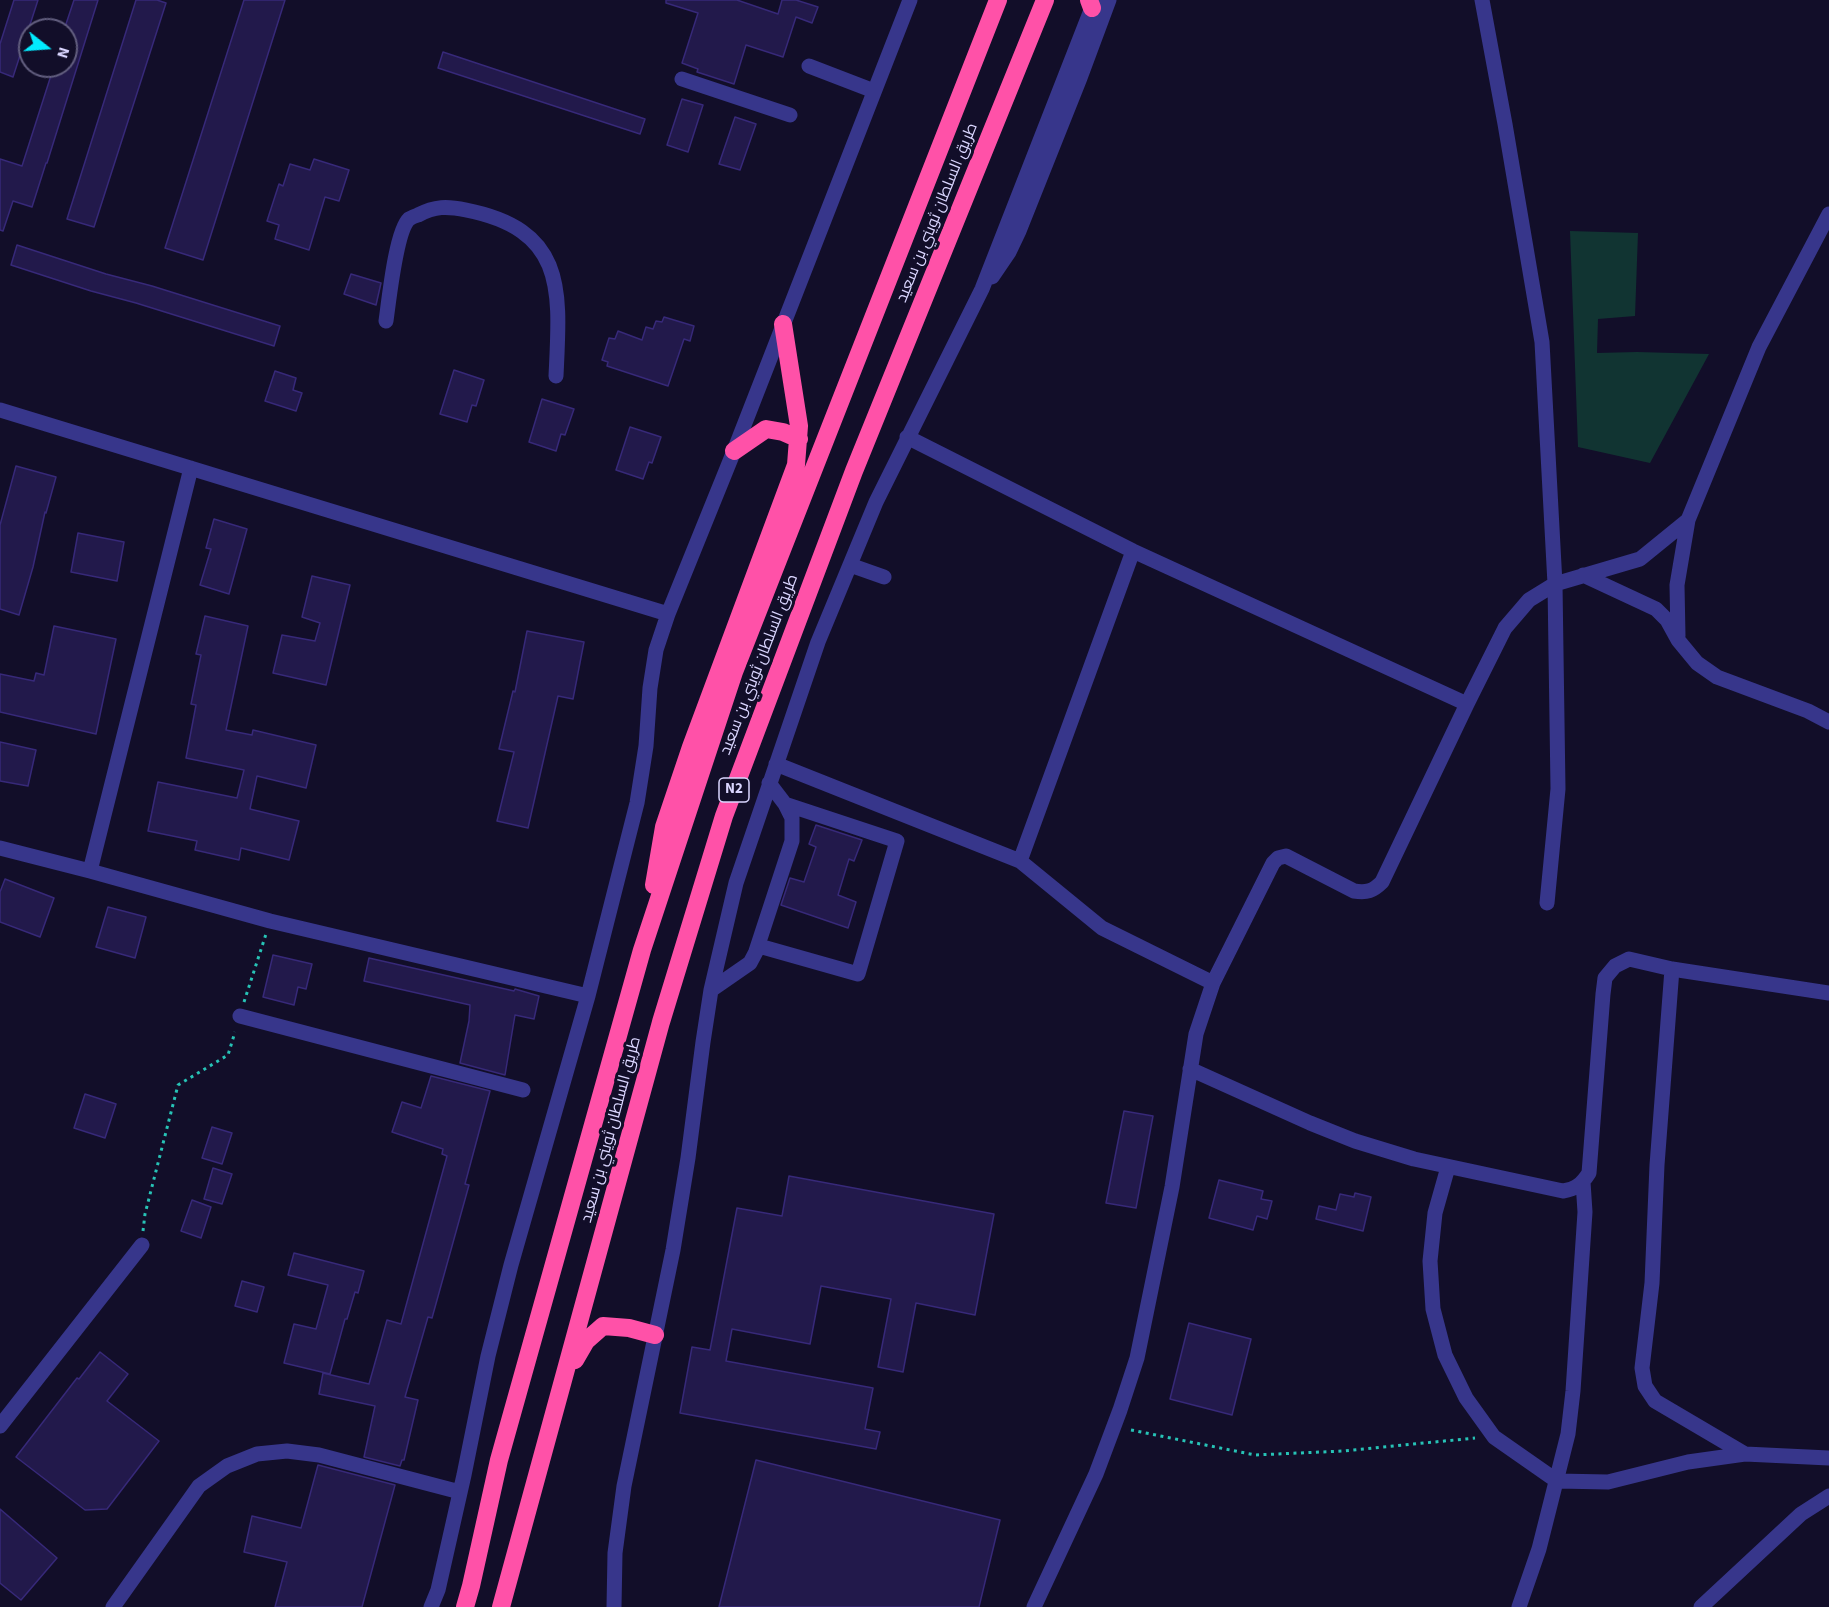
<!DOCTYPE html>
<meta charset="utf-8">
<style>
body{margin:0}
#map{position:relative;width:1829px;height:1607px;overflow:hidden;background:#120e29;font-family:"Source Sans 3",sans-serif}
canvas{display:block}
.north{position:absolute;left:18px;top:18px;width:60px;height:60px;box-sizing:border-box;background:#120e29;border:2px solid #625e7f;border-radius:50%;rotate:107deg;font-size:16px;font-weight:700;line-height:24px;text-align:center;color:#dad6ff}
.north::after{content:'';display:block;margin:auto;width:21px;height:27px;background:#02ebff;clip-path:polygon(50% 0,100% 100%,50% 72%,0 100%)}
</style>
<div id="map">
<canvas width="1829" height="1607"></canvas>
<div class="north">N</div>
</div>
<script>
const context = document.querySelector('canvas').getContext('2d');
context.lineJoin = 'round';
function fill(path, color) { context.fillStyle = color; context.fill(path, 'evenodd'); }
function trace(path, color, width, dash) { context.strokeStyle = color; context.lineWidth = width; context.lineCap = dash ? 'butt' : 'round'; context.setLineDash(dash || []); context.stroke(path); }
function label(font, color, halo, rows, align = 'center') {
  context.font = font + ' "Source Sans 3",Cairo,sans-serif'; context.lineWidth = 6; context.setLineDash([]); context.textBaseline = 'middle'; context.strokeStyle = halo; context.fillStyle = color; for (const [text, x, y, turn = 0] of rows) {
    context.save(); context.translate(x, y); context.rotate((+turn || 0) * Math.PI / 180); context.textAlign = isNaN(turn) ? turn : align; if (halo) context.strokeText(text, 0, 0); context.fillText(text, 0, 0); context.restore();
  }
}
const green = new Path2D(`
 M1570,231L1638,233L1635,316L1598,319L1597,353L1637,352L1709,354L1650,463L1578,447Z`);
const building = new Path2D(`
 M14,0H38L13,77L0,72V44Z
 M74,0H98L47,163H46L32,207L13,201L3,231L0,230V159L22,166L54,66H66V24Z
 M136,0H157L166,3L94,227L67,219Z
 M244,0H285L203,260L165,248Z
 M666,0H737L778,14L782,0H796L818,7L812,23L796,17L783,57L746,45L734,84L697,72L698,69L682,63L698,13L666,3Z
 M443,52L645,119L640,134L438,68Z
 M682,99L703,105L688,152L667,145Z
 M735,117L756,124L740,170L719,164Z
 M314,159L349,170L339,201L325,197L309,250L275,239L279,225L267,221L279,184L283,186L290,164L310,170Z
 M17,245L106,274L152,286L280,326L274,346L136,303L91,291L11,265Z
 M351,274L381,283L376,305L344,294Z
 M664,317L694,326L690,341L684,339L668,386L607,366L608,362L602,360L609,338L615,339L618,331L642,340L646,327L653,329L656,321L662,322Z
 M454,370L484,380L476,406L472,405L467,422L440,414Z
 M275,371L296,378L293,390L302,393L296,411L265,401Z
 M542,399L574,409L565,435L561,434L556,451L529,442Z
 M630,427L661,437L652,463L649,462L643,479L616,470Z
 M16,466L56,477L46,513L45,512L33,567L19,615L0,609V525Z
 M214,519L247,529L229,594L200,585L211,549L206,548Z
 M78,533L124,542L117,581L71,572Z
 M312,576L350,585L326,685L273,673L282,635L315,641L320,623L302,617Z
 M205,616L248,626L226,730L252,735L253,730L316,745L306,788L257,776L250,809L299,821L289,860L241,848L239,860L195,850L197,841L148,831L158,782L237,798L244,770L186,758L196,705L191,704L201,655L196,654Z
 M54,626L116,639L96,734L0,712V674L34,681L36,673L44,675Z
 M527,631L584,642L573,699L558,696L528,828L497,821L514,752L499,749L513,691L515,692Z
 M0,742L36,750L28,786L0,781Z
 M816,825L862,840L854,861L849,859L838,895L856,902L848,928L781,905L790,878L804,882L816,847L809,844Z
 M5,879L54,898L40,937L0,922V892Z
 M108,907L146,917L135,958L96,947Z
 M273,955L312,964L306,989L298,987L294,1005L263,997Z
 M369,958L514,991L515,989L539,996L534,1019L515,1015L505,1075L460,1063L469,1021L470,1005L364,981Z
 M431,1076L490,1091L465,1184L469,1185L432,1318L428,1317L405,1397L418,1400L404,1460H402L400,1466L364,1457L375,1406L319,1394L323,1373L369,1384L387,1320L401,1324L447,1156L442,1154L443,1149L392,1132L402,1102L421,1108Z
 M85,1094L116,1104L105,1138L74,1128Z
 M1124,1111L1153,1116L1136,1208L1106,1203Z
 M212,1127L232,1133L222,1164L202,1158Z
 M213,1168L232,1174L222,1204L204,1199Z
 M789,1176L994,1214L975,1315L916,1303L903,1372L878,1367L891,1299L821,1286L810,1344L732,1329L726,1361L873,1388L865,1429L880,1432L876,1449L680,1413L692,1347L710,1350L737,1208L782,1216Z
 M1219,1180L1263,1191L1261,1199L1272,1201L1267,1219L1257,1216L1253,1230L1209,1218Z
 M1355,1193L1371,1197L1363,1231L1316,1219L1319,1206L1336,1210L1340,1194L1354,1197Z
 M192,1200L211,1207L201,1238L181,1231Z
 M294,1253L364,1271L358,1293L355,1292L347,1319H345L330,1374L284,1363L294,1324L316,1329L328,1285L288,1275Z
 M242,1281L264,1287L257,1312L235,1306Z
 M1189,1323L1251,1339L1232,1415L1170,1399Z
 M100,1352L128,1374L107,1401L159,1441L107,1509L85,1510L16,1457L77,1378L79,1379Z
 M756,1460L1000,1520L979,1607H719Z
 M318,1465L395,1485L362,1607H275L287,1562L244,1552L252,1516L301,1528Z
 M0,1509L57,1558L21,1600L0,1583Z`);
const path = new Path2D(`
 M244,1002L266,934
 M143,1231L145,1214L178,1085L228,1055L235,1032
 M1131,1430L1255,1455L1343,1451L1475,1438`);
const minor = new Path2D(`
 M1482,0L1505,124L1542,342L1555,584L1558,789L1547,903
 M809,66L874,91
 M682,79L790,115
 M992,277L1009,252L1019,231L1080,78L1109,0
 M386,321C389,300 396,231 409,219C412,217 415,216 418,215C435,206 447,206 466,210C567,230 560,291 556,376
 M0,410L668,614
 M907,437L1133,551L1467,704
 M850,565L884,577
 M1583,575L1656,609L1667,620L1678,640L1697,663L1717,677L1808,711L1829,722
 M1678,636L1677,585L1688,520
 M776,764L1020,861L1102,928L1213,983
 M0,848L90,871L270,921L588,996
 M1020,861L1133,551
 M90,871L191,468
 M756,951L792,841V818L785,804
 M1672,969L1657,1165L1652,1283L1642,1368L1645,1386L1655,1401L1745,1454
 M711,990L750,963L759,946L858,974L897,841L785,804L769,783
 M240,1016L523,1090
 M1190,1069L1310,1123L1355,1141L1414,1159L1563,1191C1576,1189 1582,1184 1589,1173L1603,994L1605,978L1615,966L1629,959L1672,969L1829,993
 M1448,1167L1435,1213L1430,1261L1433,1309L1445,1355L1466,1398L1494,1437L1557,1481L1608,1482L1688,1462L1745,1454L1829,1458
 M0,1426L142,1245
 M113,1607L199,1486L227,1466L257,1454L287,1451L319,1455L460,1492
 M431,1607L438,1590L464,1475L488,1356L511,1265L588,996L637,803L646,746L650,688L656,650L668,614L734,451L910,0
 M614,1607L615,1553L624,1486L673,1250L688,1158L703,1042L711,990L736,883L818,642L876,502L982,289L1095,0
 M1034,1607L1096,1474L1120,1410L1137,1358L1172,1187L1196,1034L1213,983L1273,863L1278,858L1286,856L1354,891C1367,893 1373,891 1382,882L1467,704L1505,628L1529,600L1555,584L1640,559L1688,520L1759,347L1829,214
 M1519,1607L1539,1549L1568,1434L1573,1391L1585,1212L1583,1182
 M1701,1607L1801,1514L1829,1496`);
const highway = new Path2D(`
 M1089,0L1092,8
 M734,451L766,429L783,432L799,439
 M654,885L664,827L691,747L796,465L799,426L783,324
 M575,1360L586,1341L603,1326L629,1328L655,1335
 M465,1607L471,1586L499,1460L642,950L734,672L998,0
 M501,1607L661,1022L724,816L854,471L1045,0`);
const shields = [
 [734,790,30]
];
const shieldNames = [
 ["N2",734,790]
];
const streetNames = [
 ["طريق السلطان ثويني بن سعيد",938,213,-68],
 ["طريق السلطان ثويني بن سعيد",760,665,-69],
 ["طريق السلطان ثويني بن سعيد",612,1130,-75]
];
fill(green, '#113432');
fill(building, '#22194b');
trace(building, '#372979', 1.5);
trace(path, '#27c3b6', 3, [3, 4.5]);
trace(minor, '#37368b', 15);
trace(highway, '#ff51a8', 18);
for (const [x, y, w] of shields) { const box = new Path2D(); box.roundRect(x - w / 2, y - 12, w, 24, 4.5); context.fillStyle = '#120e29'; context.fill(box); trace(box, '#dad6ff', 1.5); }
label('bold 15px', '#dad6ff', null, shieldNames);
label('16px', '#dad6ff', '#120e29', streetNames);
</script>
